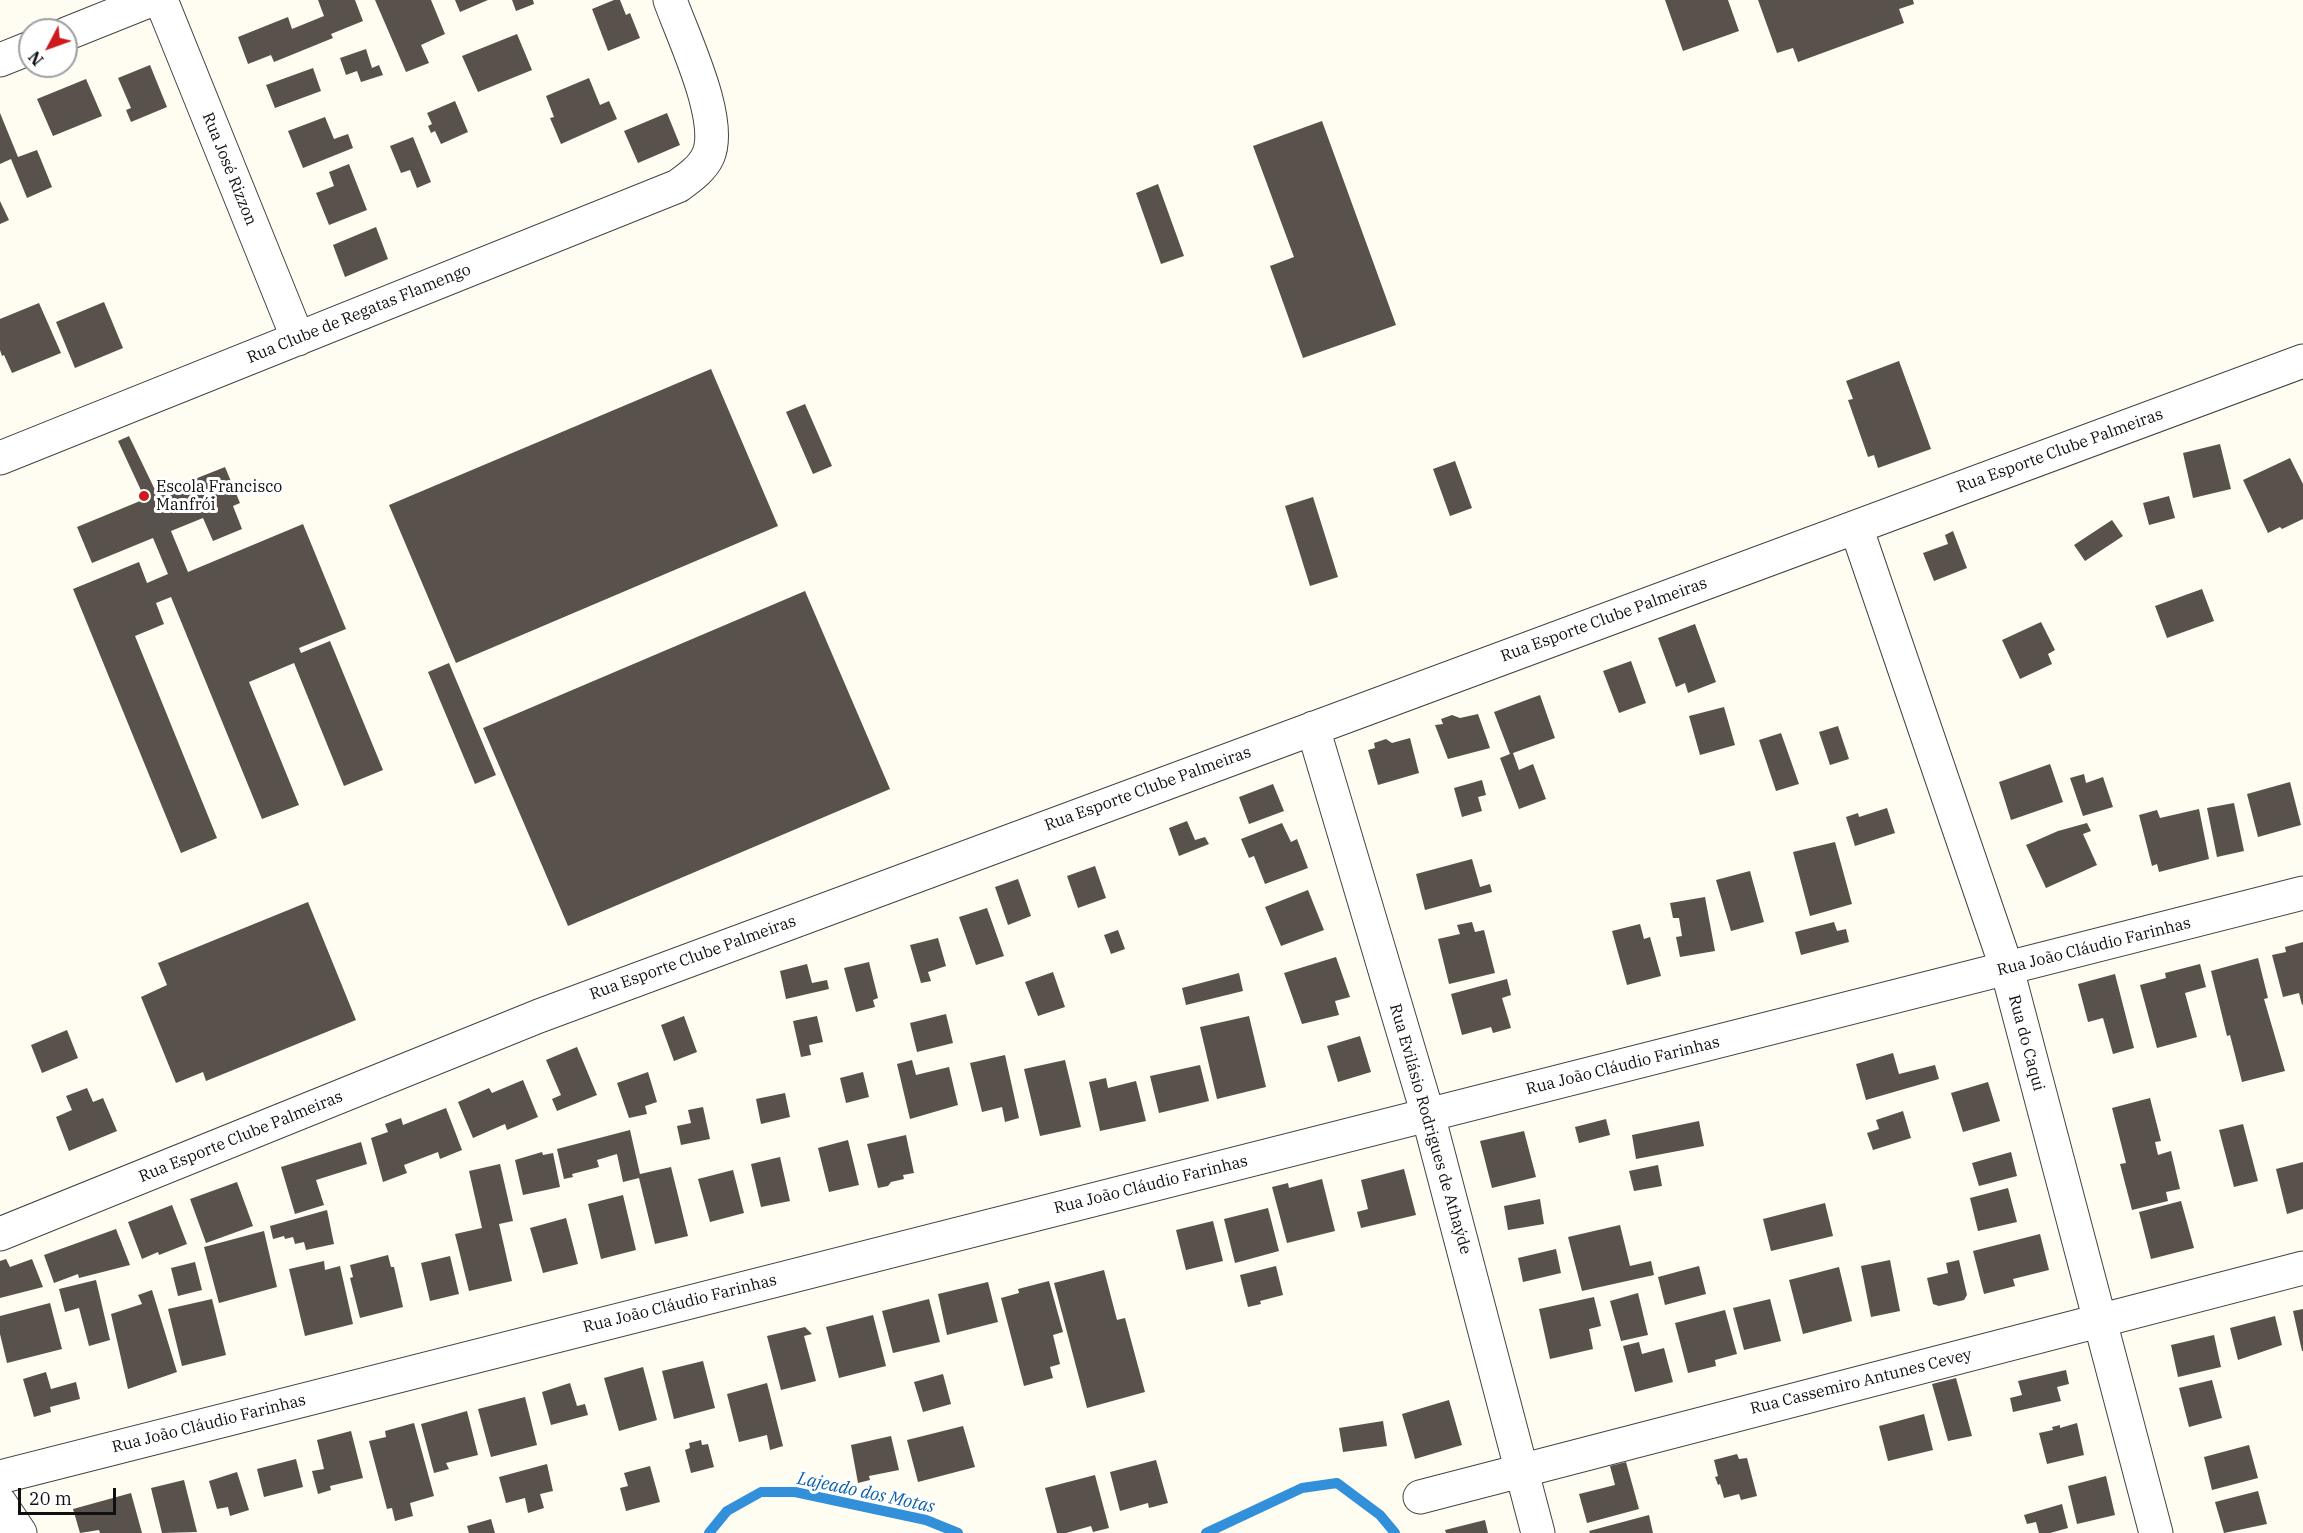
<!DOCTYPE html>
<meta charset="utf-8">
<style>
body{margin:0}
#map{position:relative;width:2303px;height:1533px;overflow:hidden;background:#fffdf2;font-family:"IBM Plex Serif",serif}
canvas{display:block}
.north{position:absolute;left:18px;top:18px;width:60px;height:60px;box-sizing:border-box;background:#fff;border:2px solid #9f9f9f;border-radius:50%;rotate:229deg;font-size:16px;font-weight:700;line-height:24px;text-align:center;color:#101010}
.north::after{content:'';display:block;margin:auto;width:21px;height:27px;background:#ce1a1b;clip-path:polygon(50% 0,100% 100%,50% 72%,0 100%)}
.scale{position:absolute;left:18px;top:1488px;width:98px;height:27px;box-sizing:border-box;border:3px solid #101010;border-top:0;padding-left:8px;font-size:18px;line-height:21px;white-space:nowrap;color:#101010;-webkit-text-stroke:4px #fff;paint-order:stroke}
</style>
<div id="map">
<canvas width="2303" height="1533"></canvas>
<div class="north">N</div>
<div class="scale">20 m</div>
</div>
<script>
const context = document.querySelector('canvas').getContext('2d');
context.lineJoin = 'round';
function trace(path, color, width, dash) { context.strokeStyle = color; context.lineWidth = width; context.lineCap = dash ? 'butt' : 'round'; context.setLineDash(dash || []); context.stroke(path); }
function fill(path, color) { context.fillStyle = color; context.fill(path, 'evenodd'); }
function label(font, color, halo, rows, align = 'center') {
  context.font = font + ' "IBM Plex Serif",serif'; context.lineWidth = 6; context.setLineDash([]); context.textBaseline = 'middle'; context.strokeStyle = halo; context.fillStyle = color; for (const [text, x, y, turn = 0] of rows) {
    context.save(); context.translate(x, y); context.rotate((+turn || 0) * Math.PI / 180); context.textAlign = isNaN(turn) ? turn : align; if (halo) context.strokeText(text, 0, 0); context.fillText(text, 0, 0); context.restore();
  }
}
const stream = new Path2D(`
 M709,1533L727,1511L761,1492H795L926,1520L958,1533
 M1206,1533L1302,1488L1337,1483L1380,1515L1395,1533`);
const building = new Path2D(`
 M318,0H355L363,21L331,34L333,38L274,62L271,55L248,64L238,37L288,17L292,29L324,16Z
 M375,0H431L445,34L421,45L429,63L406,72Z
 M455,0H488L460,12Z
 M512,0H533L534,4L516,11Z
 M614,0H620L626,15L630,13L640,38L608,51L592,9Z
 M1665,0H1728L1739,31L1683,51Z
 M1758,0H1913L1914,4L1899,9L1904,23L1798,62L1793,48L1777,53Z
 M517,34L532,70L478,92L462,56Z
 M366,49L372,68L379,65L383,75L361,82L357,71L346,75L340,58Z
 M150,65L167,107L131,122L126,110L131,108L118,78Z
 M313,68L321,91L275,108L266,85Z
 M589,78L600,105L609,101L617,119L561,144L550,118L554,117L546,96Z
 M86,79L102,116L53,136L37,99Z
 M455,101L468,132L441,144L435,131L431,133L428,126L432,124L427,113Z
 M0,113L18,157L37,150L52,187L27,198L11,159L0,164Z
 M667,113L680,145L638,163L624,131Z
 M325,117L334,139L348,134L353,148L303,168L288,131Z
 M1322,121L1396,325L1303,358L1270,266L1294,257L1253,146Z
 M413,137L431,182L417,188L410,170L401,173L390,146Z
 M349,164L367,210L329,225L316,193L334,186L329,172Z
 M1158,184L1184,256L1161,264L1136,193Z
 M0,201L9,220L0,224Z
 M376,227L388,259L345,277L333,245Z
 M104,302L123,348L75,368L56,322Z
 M39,303L61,353L12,373L4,355L2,356L0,350V319Z
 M1899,361L1931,449L1878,468L1874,455L1868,457L1848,400L1853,399L1846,381Z
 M711,369L778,526L456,663L389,505Z
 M805,404L832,466L813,474L786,412Z
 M129,436L157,494L225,467L240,503L233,506L242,529L213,541L203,518L171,531L188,572L303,524L346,629L299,648L301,653L330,641L383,770L344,786L294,663L249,682L299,805L262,819L171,597L156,603L164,624L135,636L217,838L181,853L73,589L139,562L147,583L168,574L153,538L92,563L77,527L145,499L118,441Z
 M2220,444L2231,489L2193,498L2183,453Z
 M2290,458L2303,484V519L2282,529L2280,527L2268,533L2243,480Z
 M1455,461L1472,508L1450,516L1433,469Z
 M2169,496L2175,518L2149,525L2143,503Z
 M1313,497L1338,577L1310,586L1285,506Z
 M2112,520L2123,536L2085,561L2074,545Z
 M1953,531L1967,568L1934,581L1923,553L1948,544L1945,535Z
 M2202,589L2214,621L2167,638L2155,606Z
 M805,591L890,789L568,926L483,728Z
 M2041,622L2055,650L2048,654L2052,664L2020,679L2002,640Z
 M1695,624L1716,682L1688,693L1685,683L1676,687L1658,638Z
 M1631,661L1646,703L1619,713L1603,671Z
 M449,663L496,775L475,784L428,672Z
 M1540,695L1555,738L1513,753L1519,770L1533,764L1546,799L1519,809L1500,758L1510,754L1494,712Z
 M1724,707L1735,745L1700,755L1689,716Z
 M1478,714L1490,748L1448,759L1435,725L1443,724L1441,719L1452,715L1460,718Z
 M1838,726L1849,759L1830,765L1819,732Z
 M1781,733L1799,784L1776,791L1759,740Z
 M1410,738L1419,773L1378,785L1368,750L1375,748L1374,743L1386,739L1392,743Z
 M2050,764L2063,802L2011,820L1999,782Z
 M2084,774L2086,783L2103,777L2113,807L2083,816L2070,778Z
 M1482,780L1486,795L1478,797L1482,811L1462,817L1454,788Z
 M2290,782L2301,825L2258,837L2247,794Z
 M1273,784L1284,811L1249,824L1239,797Z
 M2234,803L2244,851L2217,857L2207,808Z
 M1887,808L1895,833L1855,846L1846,817L1858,813L1859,817Z
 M2199,809L2209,859L2159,872L2157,864L2152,866L2139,815L2157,810L2160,818Z
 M1187,821L1195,840L1205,837L1209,844L1179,856L1169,828Z
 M1282,823L1291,842L1297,839L1308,868L1265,884L1254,856L1249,858L1241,839Z
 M2087,823L2091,831L2083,834L2097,865L2046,888L2026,845L2058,831Z
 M1835,842L1852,904L1810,916L1793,852Z
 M1472,859L1480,887L1490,884L1492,892L1425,910L1416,874Z
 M1095,866L1106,898L1078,908L1067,876Z
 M1750,871L1764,922L1731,931L1716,880Z
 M1018,879L1031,916L1008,925L995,887Z
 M1308,890L1324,930L1281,946L1265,907Z
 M1705,897L1715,951L1680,957L1676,937L1682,936L1679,918H1673L1670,903Z
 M308,902L356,1020L206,1081L203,1072L176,1083L141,997L167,985L158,963Z
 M987,908L1004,956L976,965L959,917Z
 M1472,922L1475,932L1484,930L1495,973L1449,984L1438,939L1460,934L1457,925Z
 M1834,922L1837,931L1846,929L1849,942L1801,955L1795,932Z
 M1640,924L1644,939L1650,937L1661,976L1627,985L1612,931Z
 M1118,930L1125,949L1111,954L1104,935Z
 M938,938L946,966L928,972L931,981L921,983L910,945Z
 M2303,942V1004L2302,1005L2299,993L2283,997L2272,955L2286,952L2285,947Z
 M1336,957L1350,997L1335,1001L1339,1015L1302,1024L1284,973Z
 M2258,958L2268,998L2264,999L2285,1071L2242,1082L2230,1035L2227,1036L2211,971Z
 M869,962L878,998L873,1000L875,1007L856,1012L844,968Z
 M807,964L812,983L827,980L829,989L786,999L780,971Z
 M2200,964L2206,987L2185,993L2197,1037L2157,1048L2140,985L2166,978L2165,973Z
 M1053,972L1065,1007L1038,1016L1025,982Z
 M1239,973L1243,991L1186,1005L1182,988Z
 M2115,974L2134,1048L2113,1054L2103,1018L2088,1022L2078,984Z
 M1507,979L1511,995L1502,998L1511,1028L1493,1033L1491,1027L1462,1035L1451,994Z
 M946,1014L953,1043L917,1052L910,1023Z
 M684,1016L697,1052L674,1061L661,1025Z
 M817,1016L823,1042L809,1045L811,1055L801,1057L793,1021Z
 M1249,1016L1266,1087L1217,1099L1200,1027Z
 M67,1030L78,1058L42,1073L31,1045Z
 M1360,1036L1371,1072L1338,1082L1327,1046Z
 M577,1047L597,1095L557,1111L552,1099L561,1095L546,1060Z
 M1893,1053L1899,1074L1935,1065L1939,1079L1866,1100L1856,1064Z
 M1005,1055L1019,1118L1005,1122L1002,1107L982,1112L970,1063Z
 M912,1060L916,1075L949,1067L958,1105L910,1119L897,1064Z
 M1065,1060L1081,1127L1040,1136L1024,1069Z
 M1200,1065L1209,1101L1159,1113L1150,1076Z
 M648,1072L657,1102L645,1106L647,1114L629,1118L617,1083Z
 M863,1072L869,1097L846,1103L840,1078Z
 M1106,1078L1108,1088L1136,1081L1146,1121L1100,1131L1089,1082Z
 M523,1080L538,1117L507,1130L505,1124L473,1138L458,1102L489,1088L492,1093Z
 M1988,1082L2000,1121L1963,1132L1951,1093Z
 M87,1088L93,1102L103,1098L117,1131L69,1151L56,1117L72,1110L66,1096Z
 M785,1093L790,1117L761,1124L756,1099Z
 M2150,1098L2161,1141L2155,1142L2158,1155L2171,1151L2180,1189L2166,1192L2168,1201L2132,1210L2120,1164L2126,1163L2112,1108Z
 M703,1107L710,1139L681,1145L677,1126L691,1123L688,1110Z
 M446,1108L462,1150L440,1159L438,1152L404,1165L407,1173L383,1182L371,1138L388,1132L385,1124L401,1118L403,1125Z
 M1903,1111L1911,1138L1873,1150L1867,1133L1879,1129L1876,1120Z
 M1606,1119L1610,1135L1579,1143L1575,1127Z
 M1699,1121L1704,1146L1636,1159L1632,1135Z
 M2243,1124L2258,1181L2234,1187L2219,1130Z
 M630,1130L640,1174L671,1167L688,1236L655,1244L639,1178L623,1182L617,1154L597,1160L599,1167L572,1174L573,1177L564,1179L557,1149Z
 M1524,1131L1536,1177L1492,1188L1480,1141Z
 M906,1135L914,1173L903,1175L904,1179L891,1182L888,1186L878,1188L867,1144Z
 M848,1140L859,1185L829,1192L818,1148Z
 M361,1142L367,1164L316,1180L324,1205L295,1214L281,1167Z
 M542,1152L543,1155L553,1153L560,1187L523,1195L515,1160Z
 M2011,1152L2017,1176L1979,1186L1972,1163Z
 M780,1157L790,1201L761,1207L751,1164Z
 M2303,1162V1209L2287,1214L2276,1169Z
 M500,1164L513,1221L499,1224L512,1281L469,1291L455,1234L482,1228L469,1171Z
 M1658,1165L1662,1186L1634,1191L1629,1171Z
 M1404,1169L1416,1215L1361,1228L1357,1212L1368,1209L1361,1180Z
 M733,1170L744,1213L710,1222L698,1179Z
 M1322,1179L1335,1231L1287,1243L1272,1187L1288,1183L1289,1188Z
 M237,1182L253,1226L206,1243L190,1199Z
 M2008,1188L2017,1222L1978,1231L1970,1198Z
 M623,1195L636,1250L601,1259L588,1204Z
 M1540,1199L1544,1224L1508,1230L1504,1206Z
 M2181,1201L2194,1248L2151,1259L2139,1212Z
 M1825,1203L1833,1236L1771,1251L1763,1219Z
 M172,1205L187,1244L159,1255L158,1252L142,1259L128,1222Z
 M1268,1208L1279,1251L1235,1263L1224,1219Z
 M327,1210L334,1244L306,1250L304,1242L295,1244L293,1237L285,1239L284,1236L273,1239L270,1226Z
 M566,1218L578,1264L543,1273L530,1228Z
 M1213,1221L1223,1261L1186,1270L1176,1230Z
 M1620,1225L1630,1266L1651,1261L1654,1275L1582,1291L1568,1237Z
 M116,1229L130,1265L79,1278L78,1274L54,1283L44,1255Z
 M264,1231L277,1287L219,1303L204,1247Z
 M2040,1234L2049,1270L2013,1279L2015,1286L1984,1294L1973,1251Z
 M1556,1249L1561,1273L1523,1282L1518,1258Z
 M388,1255L391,1267H394L403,1307L360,1318L350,1278L353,1277L350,1265Z
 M450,1256L459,1294L430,1301L421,1263Z
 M6,1259L10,1267L32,1259L43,1287L0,1298V1261Z
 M1890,1260L1900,1311L1871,1317L1861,1266Z
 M1959,1260L1967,1295L1964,1300L1939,1306L1933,1304L1927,1278L1948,1273L1946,1263Z
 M324,1261L325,1270L340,1266L353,1324L305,1336L289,1269Z
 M195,1262L202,1290L178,1296L171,1268Z
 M1276,1266L1283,1295L1260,1301L1261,1304L1248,1307L1240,1275Z
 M1699,1266L1706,1294L1665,1305L1658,1277Z
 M1839,1267L1852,1321L1803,1334L1789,1280Z
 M1104,1270L1117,1320L1125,1318L1145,1392L1087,1408L1054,1283Z
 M96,1280L110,1340L89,1346L79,1308L65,1312L59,1289Z
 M1049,1281L1063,1332L1053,1335L1060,1364L1050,1367L1053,1378L1024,1386L1001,1298L1019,1293L1018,1289Z
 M988,1282L998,1322L947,1335L938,1294Z
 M152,1290L177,1372L128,1389L111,1314L142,1304L138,1295Z
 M1638,1293L1648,1335L1621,1341L1610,1301Z
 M1594,1297L1601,1326L1589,1329L1593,1349L1550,1359L1539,1309Z
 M212,1299L226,1355L182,1366L168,1309Z
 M929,1299L940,1342L893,1353L882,1311Z
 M1770,1299L1781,1341L1744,1350L1733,1308Z
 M50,1303L62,1349L7,1363L0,1334V1316Z
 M2303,1309V1351H2302L2293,1311Z
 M1725,1310L1737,1354L1715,1360L1716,1366L1688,1373L1675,1323Z
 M873,1315L886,1366L839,1378L826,1327Z
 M2275,1316L2282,1345L2238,1360L2230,1328Z
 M805,1327L812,1334L804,1336L816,1381L781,1390L767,1336Z
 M2214,1335L2221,1367L2178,1377L2171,1345Z
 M1639,1342L1642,1354L1664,1348L1673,1382L1635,1392L1623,1346Z
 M703,1361L715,1408L674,1419L662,1371Z
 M643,1367L657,1420L619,1431L604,1378Z
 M2066,1370L2069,1384L2057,1387L2061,1401L2013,1412L2010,1398L2022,1395L2018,1381Z
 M46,1372L51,1389L76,1382L80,1399L50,1407L51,1412L34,1417L23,1379Z
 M943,1374L951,1404L923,1412L914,1382Z
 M1956,1378L1972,1436L1948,1441L1932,1384Z
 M2212,1380L2222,1418L2189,1427L2179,1388Z
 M570,1383L577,1406L585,1404L588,1415L551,1425L542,1392Z
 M767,1383L783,1446L770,1450L767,1435L739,1442L727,1394Z
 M525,1397L537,1445L491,1457L478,1409Z
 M1449,1400L1462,1445L1415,1459L1402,1414Z
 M467,1411L478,1455L446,1463L449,1469L434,1473L421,1424Z
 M1924,1414L1933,1450L1888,1461L1879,1426Z
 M1383,1421L1387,1446L1343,1452L1339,1428Z
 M414,1423L434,1496L410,1503L413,1516L395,1521L392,1508L387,1509L369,1441L386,1437L385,1431Z
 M2077,1423L2084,1455L2047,1464L2039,1433L2053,1430L2052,1427L2060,1425V1428Z
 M963,1426L975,1467L918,1482L907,1440Z
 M351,1431L363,1478L330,1486L331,1490L318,1494L312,1471L324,1469L317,1440Z
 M891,1436L899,1470L869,1476L870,1480L858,1483L851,1445Z
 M701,1440L702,1445L708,1444L714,1467L691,1473L685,1450L690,1448L689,1443Z
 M2249,1445L2258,1478L2212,1490L2204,1457Z
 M1737,1454L1739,1459L1747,1458L1757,1496L1741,1500L1739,1494L1724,1498L1720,1484L1718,1485L1715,1477L1718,1476L1714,1460Z
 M296,1459L303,1487L264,1497L257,1469Z
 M1156,1460L1168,1503L1149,1508L1148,1503L1120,1511L1110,1472Z
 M1626,1462L1639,1509L1587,1523L1579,1494L1615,1485L1610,1466Z
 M547,1464L553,1491L540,1494L544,1508L528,1513L525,1498L506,1503L499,1477Z
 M650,1466L660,1502L626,1511L620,1488L628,1486L624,1473Z
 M237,1472L249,1510L230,1516L228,1507L217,1509L209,1481Z
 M1095,1475L1109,1528L1093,1532L1091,1526L1066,1533H1057L1045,1488Z
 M2106,1476L2115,1515L2077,1524L2068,1486Z
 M184,1480L197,1532L162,1533L151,1488Z
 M2258,1491L2267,1524L2224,1533L2215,1502Z
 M131,1493L142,1533H100L99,1530L80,1533L73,1509Z
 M2062,1504L2068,1528L2050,1533H2039L2036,1522L2027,1524L2024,1515Z
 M1649,1515L1653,1533H1590L1589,1531Z
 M491,1519L495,1533H469L467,1526Z
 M1485,1520L1488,1533H1446L1445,1530Z`);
const minor = new Path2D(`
 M161,0L298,339
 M66,34L151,0
 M0,60L30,48
 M0,458L678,186C689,178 702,169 708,156C724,120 683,37 670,0
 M1856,527L2007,969L2156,1533
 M1313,728L1428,1115L1538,1533
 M0,1234L539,1016L2303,361
 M0,1477L2303,893
 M1420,1497L2303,1268
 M0,1503L20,1533`);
const markers = [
 [144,496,6,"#ce1a1b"]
];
const streetNames = [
 ["Rua José Rizzon",229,169,68],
 ["Rua Clube de Regatas Flamengo",359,314,-22],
 ["Rua Esporte Clube Palmeiras",2060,451,-20],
 ["Rua Esporte Clube Palmeiras",1604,620,-20],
 ["Rua Esporte Clube Palmeiras",1148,789,-20],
 ["Rua João Cláudio Farinhas",2094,947,-14],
 ["Rua Esporte Clube Palmeiras",693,958,-20],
 ["Rua do Caqui",2026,1043,75],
 ["Rua João Cláudio Farinhas",1623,1066,-14],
 ["Rua Evilásio Rodrigues de Athaýde",1430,1129,74],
 ["Rua Esporte Clube Palmeiras",241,1137,-22],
 ["Rua João Cláudio Farinhas",1151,1185,-14],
 ["Rua João Cláudio Farinhas",680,1304,-14],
 ["Rua Cassemiro Antunes Cevey",1861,1382,-14],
 ["Rua João Cláudio Farinhas",209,1424,-14]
];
const poiNames = [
 ["Escola Francisco",156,487],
 ["Manfrói",156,505]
];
const waterNames = [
 ["Lajeado dos Motas",866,1493,12]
];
trace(stream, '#3290da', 10);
fill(building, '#59514b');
trace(minor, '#434343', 35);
trace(minor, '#fff', 33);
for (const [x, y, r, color] of markers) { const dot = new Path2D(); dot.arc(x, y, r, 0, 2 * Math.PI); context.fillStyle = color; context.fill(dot); trace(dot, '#fff', 2); }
label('16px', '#101010', '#fff', streetNames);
label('16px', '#101010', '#fff', poiNames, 'left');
label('italic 18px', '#0c61ae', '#fff', waterNames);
</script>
